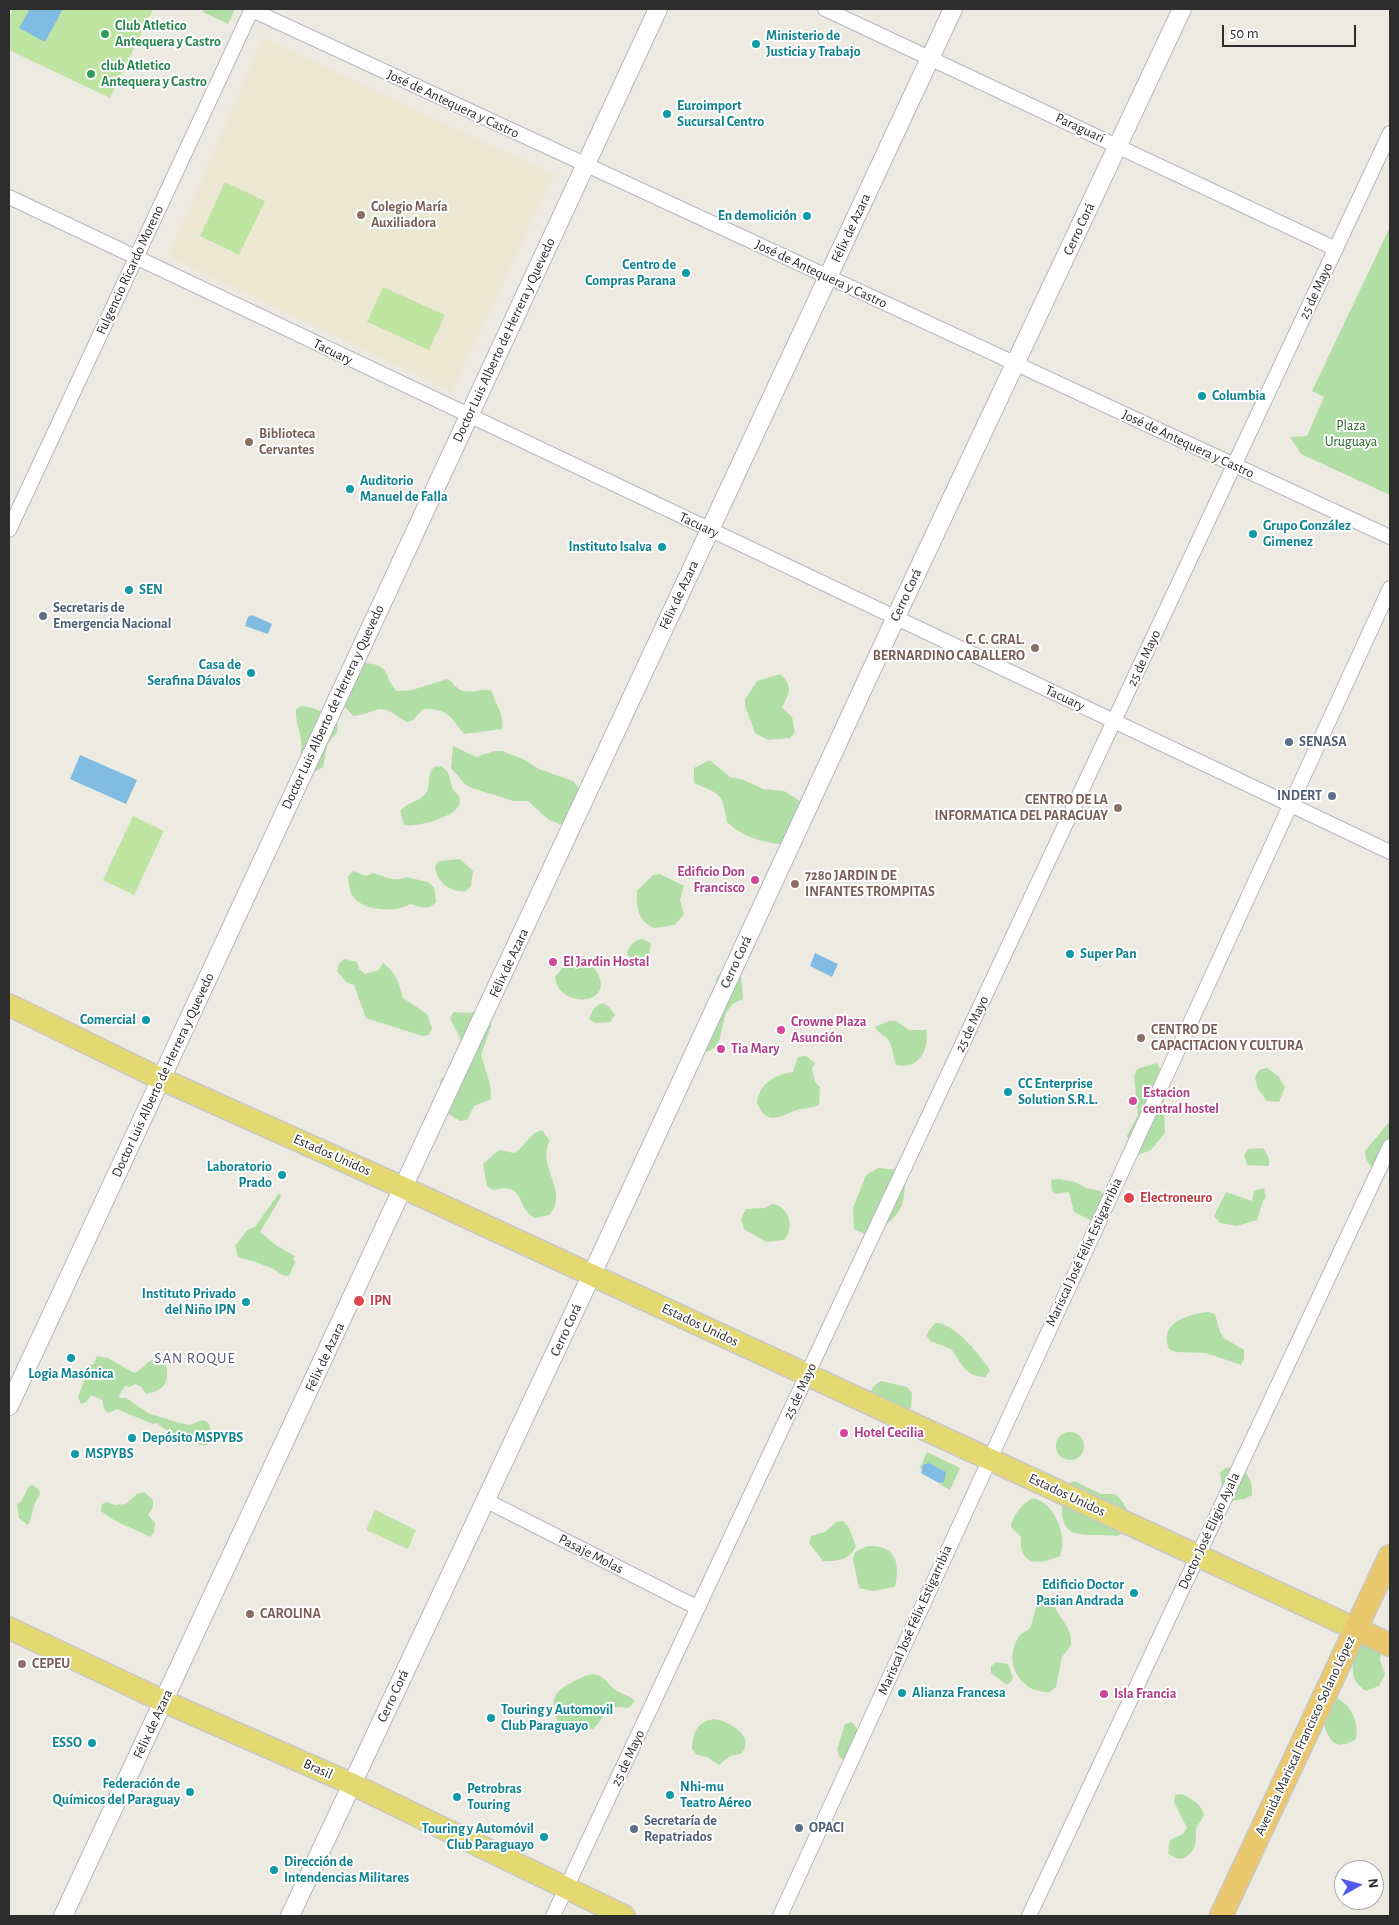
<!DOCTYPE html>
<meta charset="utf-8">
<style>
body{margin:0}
#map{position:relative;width:1399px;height:1925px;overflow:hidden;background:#edeae2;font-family:"Alegreya Sans",sans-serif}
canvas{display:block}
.frame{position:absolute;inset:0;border:10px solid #2d2d2d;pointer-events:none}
.north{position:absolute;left:1334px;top:1860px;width:50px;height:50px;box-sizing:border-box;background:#fff;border:1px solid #ababab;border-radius:50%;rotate:83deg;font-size:14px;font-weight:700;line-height:20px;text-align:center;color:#2d2d2d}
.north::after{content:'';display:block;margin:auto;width:18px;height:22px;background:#535ae9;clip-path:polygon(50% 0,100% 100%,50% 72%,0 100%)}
.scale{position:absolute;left:1222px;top:25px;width:134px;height:22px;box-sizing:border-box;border:2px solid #2d2d2d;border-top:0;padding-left:6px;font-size:15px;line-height:18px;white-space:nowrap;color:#2d2d2d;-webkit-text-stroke:4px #fff;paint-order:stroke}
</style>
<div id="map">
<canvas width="1399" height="1925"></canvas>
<div class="frame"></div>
<div class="north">N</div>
<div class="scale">50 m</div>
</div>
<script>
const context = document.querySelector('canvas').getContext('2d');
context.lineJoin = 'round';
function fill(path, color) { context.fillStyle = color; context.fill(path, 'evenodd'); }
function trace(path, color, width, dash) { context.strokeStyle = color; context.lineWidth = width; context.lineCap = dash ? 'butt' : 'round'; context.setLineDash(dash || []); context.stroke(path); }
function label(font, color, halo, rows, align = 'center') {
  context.font = font + ' "Alegreya Sans",sans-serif'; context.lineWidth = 4; context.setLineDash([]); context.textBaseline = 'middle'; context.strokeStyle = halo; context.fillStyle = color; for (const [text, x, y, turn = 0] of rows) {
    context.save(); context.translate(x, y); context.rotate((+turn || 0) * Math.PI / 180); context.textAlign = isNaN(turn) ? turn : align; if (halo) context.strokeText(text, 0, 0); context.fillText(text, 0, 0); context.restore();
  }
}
const education = new Path2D(`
 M263,37L554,175L452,392L171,258L169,255Z`);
const green = new Path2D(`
 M204,9H235L228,24L203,12Z
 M1390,227V495L1301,454L1290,437L1307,436L1324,397L1312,391Z
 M361,663C393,663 382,677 397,691L412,690L447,679C453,682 456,689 463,691C473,694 482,687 492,691C495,704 505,715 502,729L464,734C449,715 448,709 423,709L413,720L407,722C399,718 389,709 381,709C371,710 363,716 353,716L343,705Z
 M780,674C793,685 790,693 782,707L792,717L795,732L790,738L768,740L755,733L745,706V700L757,681Z
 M302,706C315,706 323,715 336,719C342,737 331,734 327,747C325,753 325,760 323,767L316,771L308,770L300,758C305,734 295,728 296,709Z
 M453,746L476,757L494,751H502L523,759L539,769L573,781L578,787L581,801L570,828L549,820L528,801H514L472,788L466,785L451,768Z
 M710,760L730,777L744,780L763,789L784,791L803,803L794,844C772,846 743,838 727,822C722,792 721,795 694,783V768Z
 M441,766C452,773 448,778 453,789C455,793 460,795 460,801C461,816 416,828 404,825L400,811C407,802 421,801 426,793C432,783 426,776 434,767Z
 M460,859L473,871L471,886L466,891C451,893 436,882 435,866L439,861Z
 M353,871L366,876L373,873C384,876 396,883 406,877L428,882L434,887L436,902C428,911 421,907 410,904C396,913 365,911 354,898C349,892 349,883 348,876Z
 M660,874L684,886L680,900L684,914L675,925L654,928C637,920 637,908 637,891L653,875Z
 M642,939L651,943L648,964L642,967L635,966L627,954C630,945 633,941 642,939Z
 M584,956C589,963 598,970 600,979C608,1006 558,1007 555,977L569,960Z
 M344,959L357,962L359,969L365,974L379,970L383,963C396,973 399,982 403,998L427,1014L432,1028L429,1035L422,1036L366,1018L354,985L346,982L337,971L339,964Z
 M735,968L741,977L743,999C739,1001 733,1003 730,1007C718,1021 727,1049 704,1052C688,1015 701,1029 716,1002V979L720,973Z
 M603,1003L609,1007L615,1015L610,1022L595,1023L589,1019C592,1011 594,1006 603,1003Z
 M489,1007L491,1026L481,1055L490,1084L491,1099L474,1106L467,1120L460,1121L447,1113L438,1094L441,1079L457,1065L462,1052L460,1038L450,1018L454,1012L470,1013Z
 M889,1021H896L909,1030H926C930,1049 919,1070 896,1065C893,1057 893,1048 889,1041C885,1035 879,1034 875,1027Z
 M806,1056L815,1063L812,1069L815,1082L820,1087L819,1105C813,1108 807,1108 800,1109C782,1114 768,1129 757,1103C759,1084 775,1074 793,1072L798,1057Z
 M1157,1063L1163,1075L1165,1133L1151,1150L1138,1155L1131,1150L1127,1136L1138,1115L1134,1076L1137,1069Z
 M1267,1068L1279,1077L1285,1087L1279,1102L1267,1101L1258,1089L1255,1077L1259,1070Z
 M1390,1121V1165L1381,1171H1374L1366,1159L1365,1151Z
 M542,1130L550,1141C535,1166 571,1192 549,1215L535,1218C514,1207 527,1181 493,1190L487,1186L483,1164L499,1150L514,1153C525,1147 529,1133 542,1130Z
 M1263,1148L1269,1158V1166L1247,1165L1244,1155L1248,1149Z
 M878,1168L899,1170L907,1178C904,1186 905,1194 903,1201C899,1218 881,1230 867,1235L854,1229L853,1208L866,1175Z
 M1059,1179L1075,1182L1086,1188L1101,1191L1104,1196L1092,1221L1074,1212L1069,1192L1055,1194L1052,1191L1051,1180Z
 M1264,1188L1266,1198L1263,1201L1257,1220L1237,1226L1220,1223L1214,1216L1226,1192L1252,1201L1254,1191Z
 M279,1193L281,1197L260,1232L277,1246L295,1256L293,1259L295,1262L289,1276C281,1276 278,1271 271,1268C260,1263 249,1260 238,1257L235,1246L247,1230L255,1227Z
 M772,1204C788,1205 796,1228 784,1240L766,1242L744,1229L741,1219L746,1209L764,1208Z
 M1208,1312L1215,1314L1220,1332L1224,1338L1244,1350V1358L1241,1365L1206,1353L1176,1352L1169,1349C1158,1323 1188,1314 1208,1312Z
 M935,1323C955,1323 979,1354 990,1370L985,1377C965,1377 961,1362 951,1349L930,1341L926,1335Z
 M97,1356L108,1358L134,1373C148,1368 147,1353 166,1364C170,1382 164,1391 146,1394L142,1387L135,1384L130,1387L125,1386L119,1395L120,1398H126L148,1413L176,1422L189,1425L203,1420L208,1423C212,1432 214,1437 207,1445C192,1447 168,1432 157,1423L153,1424L117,1409L109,1413L105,1411L102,1400L91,1395L86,1402L81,1404L78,1397L90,1365L94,1364Z
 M881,1381L907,1387L912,1393L911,1408L905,1411L870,1397C871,1389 873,1385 881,1381Z
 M1056 1446a14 14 0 1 1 28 0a14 14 0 1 1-28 0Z
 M927,1452L960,1468L950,1490L939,1484L942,1483L944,1471L929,1463L919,1470Z
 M1232,1467C1248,1470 1253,1480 1252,1495L1244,1499L1229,1501L1223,1497L1220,1473L1225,1468Z
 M1074,1481L1101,1494H1115C1128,1505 1137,1525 1118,1536C1104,1534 1092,1536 1079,1534C1056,1531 1061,1500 1066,1484Z
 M33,1485L39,1490L40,1495C33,1502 33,1515 28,1525L19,1518L17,1504L21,1502L29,1486Z
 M144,1492L153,1500V1507L148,1515L155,1523L154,1532L150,1537C134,1528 116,1524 101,1511L102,1504L107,1502L115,1505L126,1504L137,1494Z
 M1033,1498C1055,1503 1068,1536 1060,1556C1039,1565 1019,1567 1021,1537L1011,1527C1012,1516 1023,1503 1033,1498Z
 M843,1521L848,1526L856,1546C850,1560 837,1562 823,1561L809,1543L811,1536L825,1532L836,1522Z
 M868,1546C897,1545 900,1564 895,1587L873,1591L859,1588L853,1559L855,1552Z
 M1053,1601C1057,1618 1073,1626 1071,1645L1062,1657L1056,1687L1050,1692C1022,1694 1002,1664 1018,1638C1020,1633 1027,1632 1030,1628C1034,1620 1034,1610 1038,1602Z
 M1366,1643L1381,1653L1380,1660L1385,1674L1379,1686L1366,1691C1348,1680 1351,1662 1359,1646Z
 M997,1662L1008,1664L1013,1678L1009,1684H1006L991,1673V1666Z
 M593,1674C606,1676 607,1685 617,1691C624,1695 629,1695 635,1701L628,1708C602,1703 607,1717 593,1729L564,1726L558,1722C551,1702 551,1693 571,1683C578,1679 585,1675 593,1674Z
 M1337,1698C1352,1706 1359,1723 1356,1739C1329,1756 1327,1731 1320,1711L1329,1699Z
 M714,1719C729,1721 757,1737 741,1754L730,1756L719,1765L707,1757L697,1755L692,1749C693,1733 696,1722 714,1719Z
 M852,1722L858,1730L844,1761L839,1756L837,1749L845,1724Z
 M1182,1794C1192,1800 1201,1803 1204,1815C1202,1819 1198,1824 1196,1829C1195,1834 1197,1840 1195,1845C1190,1858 1180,1864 1168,1853L1170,1840L1183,1834L1187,1828L1174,1802L1175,1795Z`);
const pitch = new Path2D(`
 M13,9H153L110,98L9,50V18Z
 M225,182L265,201L239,255L200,236Z
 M383,287L445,315L429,350L367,322Z
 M133,816L164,831L134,895L103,880Z
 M375,1510L416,1530L408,1549L366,1530Z`);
const water = new Path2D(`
 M30,9H63L45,42L19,28Z
 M252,615L272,624L268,634L245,626L248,617Z
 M80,755L137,780L126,804L70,779Z
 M815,953L838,964L832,977L810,966Z
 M929,1463L946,1472L944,1482L939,1483L921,1473L923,1465Z`);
const minor = new Path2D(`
 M825,9L1336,249
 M252,10L1390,537
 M9,197L1390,852
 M9,530L252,9
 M485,1500L698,1608
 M553,1916L1390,133
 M780,1916L1390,588
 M1029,1916L1390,1146`);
const tertiary = new Path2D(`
 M9,1406L658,9
 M63,1916L953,9
 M290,1916L599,1259L902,604L1182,9`);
const primary = new Path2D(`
 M9,1005L161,1079L404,1188L1356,1629
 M9,1628L163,1701L352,1784L624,1916`);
const trunk = new Path2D(`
 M1356,1629L1390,1645
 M1221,1916L1390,1556`);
const markers = [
 [105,34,5,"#2e9e5b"],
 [756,44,5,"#0f9aa8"],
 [91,74,5,"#2e9e5b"],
 [667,114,5,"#0f9aa8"],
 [361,215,5,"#8d6e63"],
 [807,216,5,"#0f9aa8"],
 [686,273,5,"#0f9aa8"],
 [1202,396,5,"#0f9aa8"],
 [249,442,5,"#8d6e63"],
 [350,489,5,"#0f9aa8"],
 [1253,534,5,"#0f9aa8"],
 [662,547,5,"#0f9aa8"],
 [129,590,5,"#0f9aa8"],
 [43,616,5,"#5c6f8a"],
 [1035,648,5,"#8d6e63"],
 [251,673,5,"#0f9aa8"],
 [1289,742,5,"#5c6f8a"],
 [1332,796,5,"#5c6f8a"],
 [1118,808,5,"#8d6e63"],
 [755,880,5,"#d1479c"],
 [795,884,5,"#8d6e63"],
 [1070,954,5,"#0f9aa8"],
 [553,962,5,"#d1479c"],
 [146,1020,5,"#0f9aa8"],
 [781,1030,5,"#d1479c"],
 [1141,1038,5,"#8d6e63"],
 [721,1049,5,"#d1479c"],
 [1008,1092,5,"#0f9aa8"],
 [1133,1101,5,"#d1479c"],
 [282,1175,5,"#0f9aa8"],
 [1129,1198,6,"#e0444e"],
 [359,1301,6,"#e0444e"],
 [246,1302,5,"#0f9aa8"],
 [71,1358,5,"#0f9aa8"],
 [844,1433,5,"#d1479c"],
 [132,1438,5,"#0f9aa8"],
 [75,1454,5,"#0f9aa8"],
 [1134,1593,5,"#0f9aa8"],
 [250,1614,5,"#8d6e63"],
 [22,1664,5,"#8d6e63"],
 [902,1693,5,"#0f9aa8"],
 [1104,1694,5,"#d1479c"],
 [491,1718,5,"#0f9aa8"],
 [92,1743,5,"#0f9aa8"],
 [190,1792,5,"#0f9aa8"],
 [670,1795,5,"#0f9aa8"],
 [457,1797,5,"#0f9aa8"],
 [799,1828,5,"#5c6f8a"],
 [634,1829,5,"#5c6f8a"],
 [544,1837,5,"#0f9aa8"],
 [274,1870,5,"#0f9aa8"]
];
const leisureNames = [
 ["Club Atletico",115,26],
 ["Antequera y Castro",115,42],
 ["club Atletico",101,66],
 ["Antequera y Castro",101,82]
];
const cultureNames = [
 ["Ministerio de",766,36],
 ["Justicia y Trabajo",766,52],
 ["Euroimport",677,106],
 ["Sucursal Centro",677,122],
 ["En demolición",797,216,"right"],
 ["Centro de",676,265,"right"],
 ["Compras Parana",676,281,"right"],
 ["Columbia",1212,396],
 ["Auditorio",360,481],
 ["Manuel de Falla",360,497],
 ["Grupo González",1263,526],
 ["Gimenez",1263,542],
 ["Instituto Isalva",652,547,"right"],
 ["SEN",139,590],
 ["Casa de",241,665,"right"],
 ["Serafina Dávalos",241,681,"right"],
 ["Super Pan",1080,954],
 ["Comercial",136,1020,"right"],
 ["CC Enterprise",1018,1084],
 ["Solution S.R.L.",1018,1100],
 ["Laboratorio",272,1167,"right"],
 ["Prado",272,1183,"right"],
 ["Instituto Privado",236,1294,"right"],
 ["del Niño IPN",236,1310,"right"],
 ["Logia Masónica",71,1374,"center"],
 ["Depósito MSPYBS",142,1438],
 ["MSPYBS",85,1454],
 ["Edificio Doctor",1124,1585,"right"],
 ["Pasian Andrada",1124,1601,"right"],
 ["Alianza Francesa",912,1693],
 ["Touring y Automovil",501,1710],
 ["Club Paraguayo",501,1726],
 ["ESSO",82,1743,"right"],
 ["Federación de",180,1784,"right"],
 ["Químicos del Paraguay",180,1800,"right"],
 ["Nhi-mu",680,1787],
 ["Teatro Aéreo",680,1803],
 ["Petrobras",467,1789],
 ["Touring",467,1805],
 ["Touring y Automóvil",534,1829,"right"],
 ["Club Paraguayo",534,1845,"right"],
 ["Dirección de",284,1862],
 ["Intendencias Militares",284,1878]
];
const streetNames = [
 ["José de Antequera y Castro",453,104,25],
 ["Paraguarí",1080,128,25],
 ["Félix de Azara",851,228,-65],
 ["Cerro Corá",1079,229,-65],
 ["Fulgencio Ricardo Moreno",130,270,-65],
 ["José de Antequera y Castro",821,274,25],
 ["25 de Mayo",1316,291,-65],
 ["Doctor Luis Alberto de Herrera y Quevedo",504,340,-65],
 ["Tacuary",333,352,26],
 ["José de Antequera y Castro",1188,444,25],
 ["Tacuary",699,525,25],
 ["Félix de Azara",679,595,-65],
 ["Cerro Corá",906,595,-65],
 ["25 de Mayo",1144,658,-65],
 ["Tacuary",1065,698,25],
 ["Doctor Luis Alberto de Herrera y Quevedo",333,707,-65],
 ["Cerro Corá",736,962,-65],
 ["Félix de Azara",509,963,-65],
 ["25 de Mayo",972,1024,-65],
 ["Doctor Luis Alberto de Herrera y Quevedo",163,1075,-65],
 ["Estados Unidos",332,1155,24],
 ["Mariscal José Félix Estigarribia",1084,1252,-65],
 ["Estados Unidos",700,1325,25],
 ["Cerro Corá",566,1330,-65],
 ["Félix de Azara",325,1357,-65],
 ["25 de Mayo",800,1391,-65],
 ["Estados Unidos",1067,1495,25],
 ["Doctor José Eligio Ayala",1209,1531,-65],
 ["Pasaje Molas",591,1554,27],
 ["Mariscal José Félix Estigarribia",915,1620,-66],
 ["Cerro Corá",393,1696,-65],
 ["Félix de Azara",153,1724,-65],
 ["Avenida Mariscal Francisco Solano López",1305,1736,-65],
 ["25 de Mayo",628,1758,-65],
 ["Brasil",318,1769,24]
];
const educationNames = [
 ["Colegio María",371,207],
 ["Auxiliadora",371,223],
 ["Biblioteca",259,434],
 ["Cervantes",259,450],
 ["C. C. GRAL.",1025,640,"right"],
 ["BERNARDINO CABALLERO",1025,656,"right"],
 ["CENTRO DE LA",1108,800,"right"],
 ["INFORMATICA DEL PARAGUAY",1108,816,"right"],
 ["7280 JARDIN DE",805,876],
 ["INFANTES TROMPITAS",805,892],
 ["CENTRO DE",1151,1030],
 ["CAPACITACION Y CULTURA",1151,1046],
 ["CAROLINA",260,1614],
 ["CEPEU",32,1664]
];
const parkNames = [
 ["Plaza",1351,426],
 ["Uruguaya",1351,442]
];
const serviceNames = [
 ["Secretaris de",53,608],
 ["Emergencia Nacional",53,624],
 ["SENASA",1299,742],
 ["INDERT",1322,796,"right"],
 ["Secretaría de",644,1821],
 ["Repatriados",644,1837],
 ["OPACI",809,1828]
];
const hotelNames = [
 ["Edificio Don",745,872,"right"],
 ["Francisco",745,888,"right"],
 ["El Jardin Hostal",563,962],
 ["Crowne Plaza",791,1022],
 ["Asunción",791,1038],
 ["Tia Mary",731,1049],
 ["Estacion",1143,1093],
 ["central hostel",1143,1109],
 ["Hotel Cecilia",854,1433],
 ["Isla Francia",1114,1694]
];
const healthNames = [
 ["Electroneuro",1140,1198],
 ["IPN",370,1301]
];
const neighbourhoodNames = [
 ["SAN ROQUE",195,1358]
];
fill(education, '#ede8d3');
fill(green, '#b0dea4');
fill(pitch, '#bee4a1');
fill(water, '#80bbe4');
trace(minor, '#b5b6bf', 16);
trace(tertiary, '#b5b6bf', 20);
trace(primary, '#c8c8c8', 24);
trace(trunk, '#c8c8c8', 25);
trace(minor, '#fff', 14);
trace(tertiary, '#fff', 18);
trace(primary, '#e4d970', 21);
trace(trunk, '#eac86e', 22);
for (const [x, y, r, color] of markers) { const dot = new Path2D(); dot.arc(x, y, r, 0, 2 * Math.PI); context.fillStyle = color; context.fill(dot); trace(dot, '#fff', 2); }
label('bold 14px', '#27864d', '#fff', leisureNames, 'left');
label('bold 14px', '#0d838f', '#fff', cultureNames, 'left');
label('14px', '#2d2d2d', '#fff', streetNames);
label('bold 14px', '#785e54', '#fff', educationNames, 'left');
label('14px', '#276523', '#fff', parkNames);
label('bold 14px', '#4e5e75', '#fff', serviceNames, 'left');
label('bold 14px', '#b23c85', '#fff', hotelNames, 'left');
label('bold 14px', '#be3a42', '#fff', healthNames, 'left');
context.letterSpacing = '1px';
label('15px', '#52537a', '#fff', neighbourhoodNames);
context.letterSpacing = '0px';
</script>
